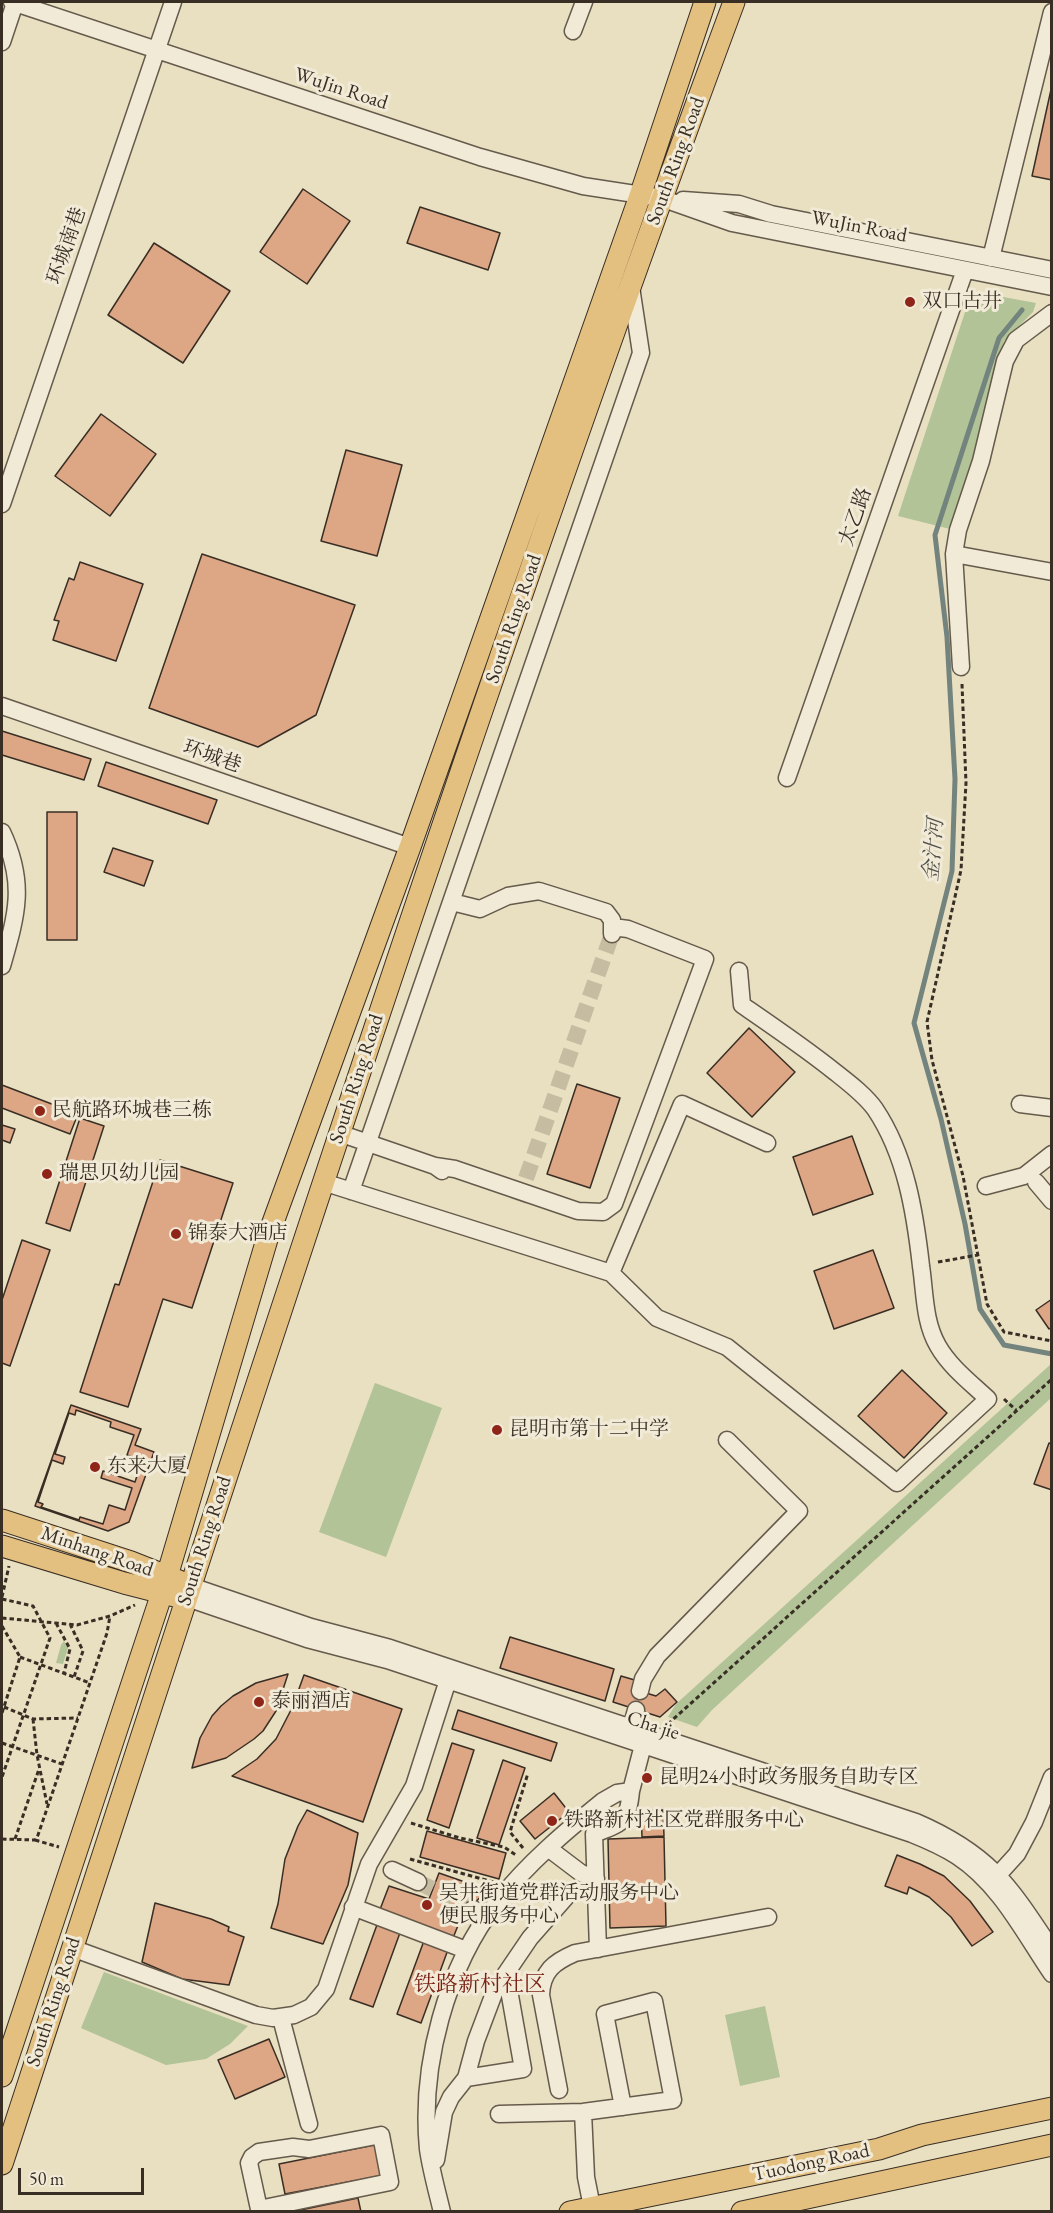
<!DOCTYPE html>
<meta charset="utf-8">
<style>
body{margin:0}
#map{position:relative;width:1053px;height:2213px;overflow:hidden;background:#e9dfc1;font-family:"EB Garamond",serif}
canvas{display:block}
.frame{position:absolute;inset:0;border:3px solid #392e24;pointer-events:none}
.scale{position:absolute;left:18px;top:2168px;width:126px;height:27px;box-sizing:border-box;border:3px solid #392e24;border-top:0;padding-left:8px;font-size:18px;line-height:21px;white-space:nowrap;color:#392e24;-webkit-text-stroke:4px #f1ead7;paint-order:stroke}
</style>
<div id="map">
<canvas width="1053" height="2213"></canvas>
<div class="frame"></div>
<div class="scale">50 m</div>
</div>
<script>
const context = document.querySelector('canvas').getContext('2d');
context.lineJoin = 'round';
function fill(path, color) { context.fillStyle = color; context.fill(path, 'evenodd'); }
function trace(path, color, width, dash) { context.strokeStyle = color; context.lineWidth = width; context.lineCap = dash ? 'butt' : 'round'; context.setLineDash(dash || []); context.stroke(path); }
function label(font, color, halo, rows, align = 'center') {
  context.font = font + ' "EB Garamond","Noto Serif SC",serif'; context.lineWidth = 6; context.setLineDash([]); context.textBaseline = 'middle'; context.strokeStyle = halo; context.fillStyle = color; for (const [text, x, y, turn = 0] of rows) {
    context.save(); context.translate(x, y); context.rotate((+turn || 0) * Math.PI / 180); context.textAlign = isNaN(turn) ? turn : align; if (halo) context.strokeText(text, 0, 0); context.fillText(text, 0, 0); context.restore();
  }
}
const green = new Path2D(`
 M1003,297L1036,303L1033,312L1004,341L975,459L950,529L898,516L968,303L982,298Z
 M1051,1364V1398L712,1710L697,1727L668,1717L676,1704Z
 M375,1383L442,1408L386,1557L319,1532Z
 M64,1641L68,1648L63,1664L56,1663L61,1645Z
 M104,1972L248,2026L230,2044L206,2059L166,2065L81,2028Z
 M765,2006L780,2077L740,2086L725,2015Z`);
const stream = new Path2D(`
 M1022,310L999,338L935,535L947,637L955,779L952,871L914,1023L941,1119L965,1224L980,1309L1004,1345L1052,1354`);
const building = new Path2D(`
 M1052,85V180L1032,176Z
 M303,189L350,221L307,284L260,252Z
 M420,207L500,233L488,270L407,243Z
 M154,243L230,291L183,363L108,315Z
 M101,414L156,454L110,516L55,476Z
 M346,450L402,465L377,556L321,541Z
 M202,554L355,605L316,715L258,747L149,708Z
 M80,562L143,584L116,661L53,640L59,621L54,620L69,578L74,580Z
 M2,731L91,759L84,780L2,755Z
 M106,762L217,800L208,824L98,786Z
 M47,812H77V940H47Z
 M113,848L153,861L144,886L104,872Z
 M749,1028L795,1072L752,1117L707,1073Z
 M577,1084L620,1098L590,1188L547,1174Z
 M2,1085L78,1114L70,1134L2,1108Z
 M80,1118L104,1126L70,1231L46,1223Z
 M2,1125L15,1129L10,1143L2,1140Z
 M852,1136L873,1194L813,1215L793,1157Z
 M160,1160L233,1183L192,1308L163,1299L128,1407L80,1392L115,1284L119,1285Z
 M22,1240L50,1250L10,1366L2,1363V1300Z
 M873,1250L894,1308L834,1329L814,1271Z
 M1052,1299V1327L1049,1329L1036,1310Z
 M902,1370L947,1413L904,1458L858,1416Z
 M71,1405L141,1429L135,1445L154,1452L129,1522L108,1531L35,1506Z
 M76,1410L111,1422L110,1427L134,1435L127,1455L142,1460L135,1482L103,1471L101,1478L132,1488L125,1510L109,1505L103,1524L80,1517L79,1520L41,1507L43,1504L38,1502L52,1460L63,1464L65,1457L55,1454L69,1413L75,1415Z
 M1049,1443L1052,1444V1490L1034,1484Z
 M510,1637L614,1669L605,1701L500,1668Z
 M288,1674L276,1711L263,1731L254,1739L226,1758L192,1768L200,1738L212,1716L221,1706L233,1696L256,1683Z
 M304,1675L402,1709L363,1822L232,1776L257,1759L276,1739L292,1708Z
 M621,1676L638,1681L636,1690L656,1696L665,1689L677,1702L660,1717L613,1702Z
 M458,1710L557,1743L551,1761L452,1729Z
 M452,1743L474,1750L449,1828L427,1820Z
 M503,1760L525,1768L499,1845L477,1838Z
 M554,1793L569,1812L535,1839L520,1821Z
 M307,1810L358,1833L348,1885L323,1944L271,1928L278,1904L285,1859L298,1826Z
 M663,1810L664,1836L642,1837L641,1811Z
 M427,1831L506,1853L499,1879L420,1857Z
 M664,1837L666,1926L610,1928L608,1839Z
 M897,1855L920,1864L944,1876L970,1901L993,1932L972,1946L951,1917L929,1897L909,1887L907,1894L885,1886Z
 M439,1873L488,1890L468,1909L461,1924L459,1923L453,1938L379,1912L389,1886L429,1899Z
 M155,1903L211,1919L229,1927L228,1931L244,1937L229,1985L182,1979L142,1962Z
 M378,1922L401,1930L373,2007L350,1999Z
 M425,1938L449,1947L421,2023L397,2014Z
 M269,2039L285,2077L235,2099L218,2060Z
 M379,2144L385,2175L285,2194L279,2164Z
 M358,2198L361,2212H291Z`);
const minorTunnel = new Path2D(`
 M518,1201L612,934
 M418,1882L473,1909`);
const path = new Path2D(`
 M962,684L966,783L961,870L927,1022L932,1060L963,1176L987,1304L1004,1332L1052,1341
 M938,1262L978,1255
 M1004,1399L1016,1410
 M2,1597L9,1566
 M2,1599L33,1606L50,1638L2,1777
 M2,1618L77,1625L110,1616L135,1605
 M56,1623L70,1649L64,1673
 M70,1624L83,1651L74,1677
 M2,1626L20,1657L2,1713
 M20,1657L90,1683
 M4,1707L33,1719L78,1718
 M33,1719L37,1755L47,1804
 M668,1724L1052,1379
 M2,1743L62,1764
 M411,1823L460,1838L504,1847L516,1855
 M2,1839L35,1840L38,1835L107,1633L110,1616
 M15,1839L39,1769
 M35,1840L59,1847
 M523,1848L510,1832L528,1773
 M410,1859L493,1882
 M526,1890L539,1902`);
const minor = new Path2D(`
 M12,2L480,157L583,186L661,198L732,223L1052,287
 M573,31L584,2
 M2,42L15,3
 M683,200L739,204L771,214L1052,270
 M991,258L1052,12
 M2,504L173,2
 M954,554L1052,572
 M961,667L954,554L958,530L981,461L1005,361L1016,340L1052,313
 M2,706L410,847
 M787,778L965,270
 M2,832C26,883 17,914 2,966
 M452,902L480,909L508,896L539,891L606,912L612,920V934
 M739,971L742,1005C774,1027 805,1048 835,1072C849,1083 865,1095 875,1109C906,1155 915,1213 921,1266C925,1293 924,1322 938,1346C950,1367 971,1383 988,1399L897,1483L727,1347L657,1318L611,1273L682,1104L767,1143
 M1020,1104L1052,1108
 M339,1133L435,1166L442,1171
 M435,1166L455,1169L578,1211L603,1212L614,1204L705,959L628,929L613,927
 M323,1182L611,1273
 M1036,1182L1052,1201
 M986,1186L1024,1176L1052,1154
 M351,1191L641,353L631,287
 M191,1586L311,1627L390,1648L916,1822C990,1854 1009,1885 1052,1950
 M187,1598L307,1639L387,1660L912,1834C927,1840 943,1847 957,1856C1000,1884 1024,1933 1052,1974
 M640,1691L643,1679L657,1656L799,1511L727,1440
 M631,1728L636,1710
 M548,1848L581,1873L596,1879
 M392,1870L418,1882
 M998,1875L1017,1854L1034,1822L1052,1777
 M353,1907L466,1950
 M473,1909L487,1916
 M72,1948L256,2015L273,2018L294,2015L311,2007L326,1989L369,1864L414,1786L448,1680
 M598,1949L594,1834C622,1823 628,1823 631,1791
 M281,2018L309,2124
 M466,2078L523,2069L509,1990L504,1976
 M559,2090L541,1995C542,1971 554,1962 575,1953L768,1917
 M583,2112L586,2177L592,2207
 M499,2114L583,2112L673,2100L654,2001L605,2014L623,2107
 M436,2160L444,2112L451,2097L466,2078L476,2041L496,1988L530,1938L566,1897
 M259,2209L390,2182L381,2135L309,2149L293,2147L259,2152L252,2157L249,2163L259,2209L260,2212
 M442,2212C437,2191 431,2170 428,2149C420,2066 446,1967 498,1901C528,1863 566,1831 603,1801L617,1793L631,1791L643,1745`);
const major = new Path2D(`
 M2,1520L131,1562L179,1581
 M2,1546L124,1583L175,1596
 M2,2076L162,1593L268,1236L410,847L641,193L705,2
 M2,2164C239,1441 469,715 734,2
 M570,2212L879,2149L922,2135L1052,2108
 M742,2212L1052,2145`);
const markers = [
 [910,302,6,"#8f2418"],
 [40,1111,6,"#8f2418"],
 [47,1174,6,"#8f2418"],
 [176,1234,6,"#8f2418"],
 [497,1430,6,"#8f2418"],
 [95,1467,6,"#8f2418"],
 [259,1702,6,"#8f2418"],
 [647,1778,6,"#8f2418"],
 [552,1821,6,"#8f2418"],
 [427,1905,6,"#8f2418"]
];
const streetNames = [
 ["WuJin Road",341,89,18],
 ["South Ring Road",676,161,-70],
 ["WuJin Road",859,227,11],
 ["环城南巷",67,246,-71],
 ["太乙路",856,517,-71],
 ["South Ring Road",514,619,-71],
 ["环城巷",212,757,19],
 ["South Ring Road",357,1079,-72],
 ["South Ring Road",205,1541,-72],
 ["Minhang Road",97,1552,19],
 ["Cha jie",653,1726,18],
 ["South Ring Road",54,2002,-72],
 ["Tuodong Road",811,2163,-12]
];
const poiNames = [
 ["双口古井",922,302],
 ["民航路环城巷三栋",52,1111],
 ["瑞思贝幼儿园",59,1174],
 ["锦泰大酒店",188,1234],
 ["昆明市第十二中学",509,1430],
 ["东来大厦",107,1467],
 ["泰丽酒店",271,1702],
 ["昆明24小时政务服务自助专区",659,1778],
 ["铁路新村社区党群服务中心",564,1821],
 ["吴井街道党群活动服务中心",439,1894],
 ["便民服务中心",439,1917]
];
const waterNames = [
 ["金汁河",934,850,-85]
];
const quarterNames = [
 ["铁路新村社区",480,1985]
];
fill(green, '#b1c397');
trace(stream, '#73837d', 5);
fill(building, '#dda685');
trace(building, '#392e24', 1.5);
trace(minorTunnel, '#c6bca2', 16, [16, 8]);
trace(minor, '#655a4b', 19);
trace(major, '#392e24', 23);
trace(path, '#392e24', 3, [4.5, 3]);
trace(minor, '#f1ead7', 16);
trace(major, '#e4c080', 21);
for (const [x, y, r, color] of markers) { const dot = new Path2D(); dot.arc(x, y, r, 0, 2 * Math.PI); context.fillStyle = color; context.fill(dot); trace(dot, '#f1ead7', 2); }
label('20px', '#392e24', '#f1ead7', streetNames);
label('20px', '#392e24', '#f1ead7', poiNames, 'left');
label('italic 21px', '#515149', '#f1ead7', waterNames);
label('22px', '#7a1f14', '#f1ead7', quarterNames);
</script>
